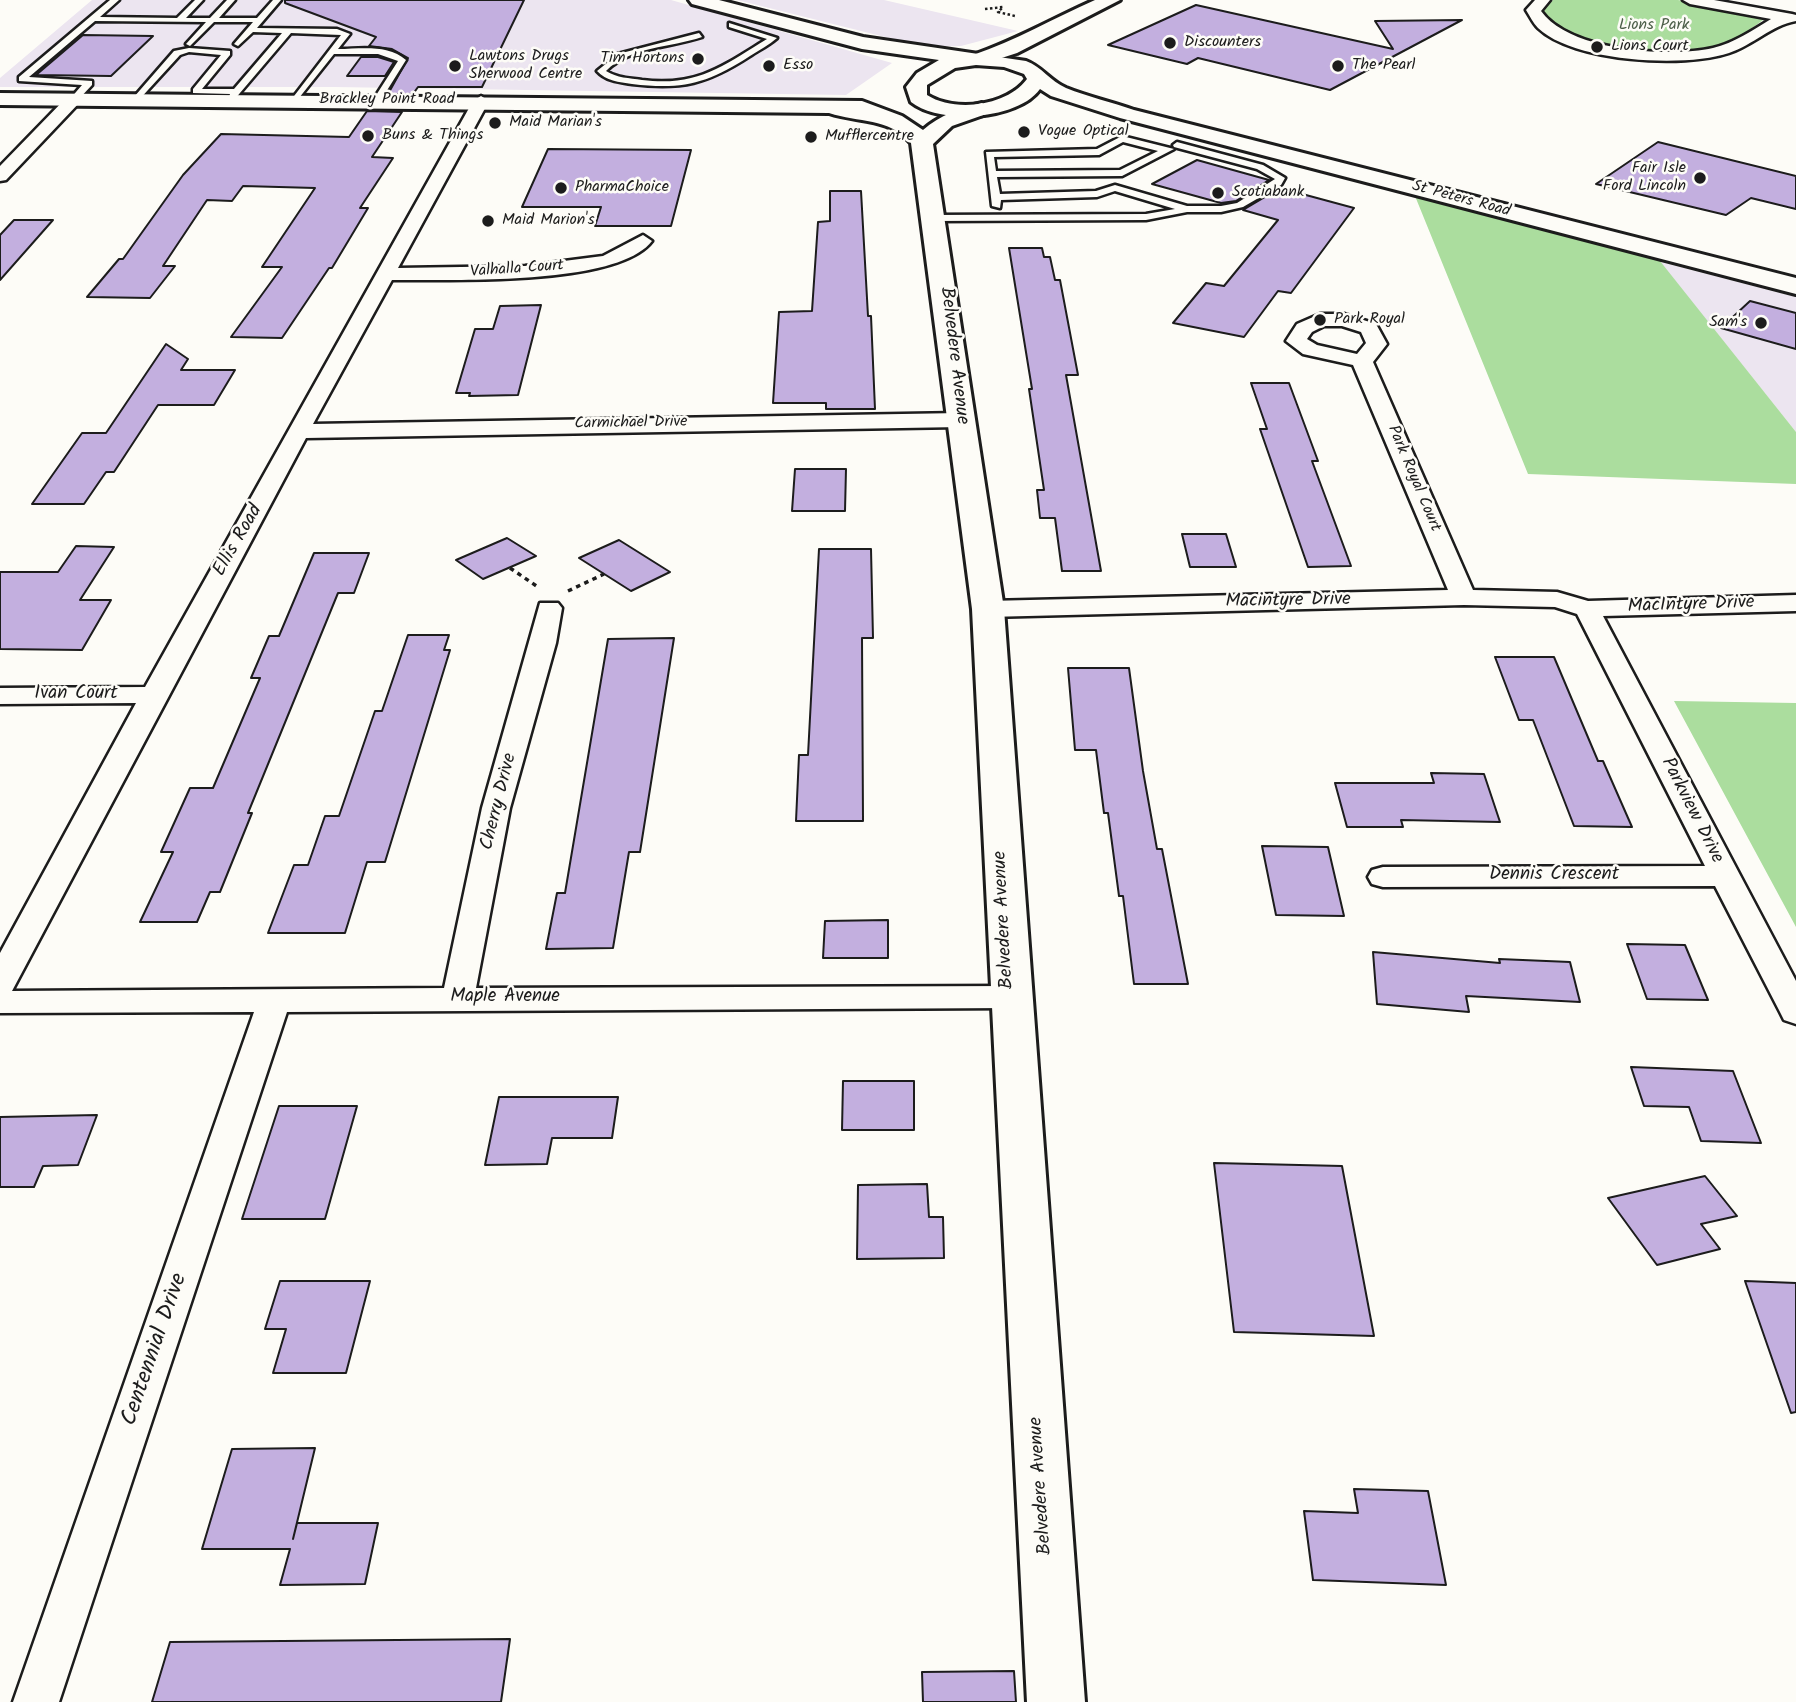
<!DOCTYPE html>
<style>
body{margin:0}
canvas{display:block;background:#fdfcf7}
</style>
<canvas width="1796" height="1702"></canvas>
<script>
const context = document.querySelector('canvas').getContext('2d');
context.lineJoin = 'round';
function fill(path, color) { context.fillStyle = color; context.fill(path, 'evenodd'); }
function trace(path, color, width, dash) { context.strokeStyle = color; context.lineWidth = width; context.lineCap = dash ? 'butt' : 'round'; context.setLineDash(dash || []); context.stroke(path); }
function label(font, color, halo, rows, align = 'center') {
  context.font = font + ' Kalam,sans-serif'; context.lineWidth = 5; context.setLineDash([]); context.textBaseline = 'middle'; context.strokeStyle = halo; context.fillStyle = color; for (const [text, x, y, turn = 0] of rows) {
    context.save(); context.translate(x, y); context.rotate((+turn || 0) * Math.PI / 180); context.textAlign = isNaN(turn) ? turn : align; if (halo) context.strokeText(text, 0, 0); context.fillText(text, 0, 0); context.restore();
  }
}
const built = new Path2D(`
 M92,0H671L892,63L846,95L334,87H0V78Z
 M737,0H884L1018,31L961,46L925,47Z
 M1660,262L1796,297V432Z`);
const green = new Path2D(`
 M1553,0H1678L1769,16C1754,26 1739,39 1723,45C1681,61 1565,53 1541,11Z
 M1415,196L1660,261L1796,432V484L1528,474Z
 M1674,701L1796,703V927Z`);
const building = new Path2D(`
 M285,0H524L482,87H418L413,94H388L408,58L392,49L369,46L376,37L285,3Z
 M1196,5L1393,49L1375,21L1462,20L1330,90L1198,58L1187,64L1108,45Z
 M83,35L153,36L111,76L36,75Z
 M361,57H378L394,62L385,76H347Z
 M367,111L402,112L372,157L393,158L360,208H368L332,268H329L282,338L231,337L282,267H262L315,188L243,186L232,201L207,200L163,266H175L150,298L87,297L119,259H123L183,175L221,134L349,137Z
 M1658,142L1796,176V209L1751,198L1726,215L1596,184Z
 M548,149L691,150L671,226H595L601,207H522Z
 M1197,160L1269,180L1236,201L1221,203L1152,184Z
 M1280,188L1354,208L1291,293L1278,291L1244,337L1173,323L1206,283L1224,286L1278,220L1243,210Z
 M830,191H861L868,316H871L875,409H826V403H773L779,312L812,311L818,222L830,221Z
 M14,220H53L0,280V235Z
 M1009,248H1042L1044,257H1050L1055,280H1060L1078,375H1066L1101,571H1062L1055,518H1040L1037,490H1044L1029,389H1032Z
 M1750,301L1796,313V349L1721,328Z
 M541,305L518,395L469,396L470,393H456L475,329H493L500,306Z
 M166,344L188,359L181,370H235L214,405H158L114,472H106L84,504H32L82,433H106Z
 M1251,383H1289L1318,461H1312L1351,566L1308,567L1260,429H1267Z
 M795,469H846L845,511H792Z
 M1182,534H1226L1236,567H1190Z
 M507,538L536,556L483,579L456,560Z
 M619,540L670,572L631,591L579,558Z
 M76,546L114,547L80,600H111L82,650L0,649V572H58Z
 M819,549H871L873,638H862L863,821H796L799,755H808Z
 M314,553H369L354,593H338L248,813H252L220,892H210L197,922H140L173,852H161L190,788H213L260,678H251L269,636H279Z
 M408,635H449L444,650H450L385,862H367L345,933H268L294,865H308L325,816H339L375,711H382Z
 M674,638L640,852H629L613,948L546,949L557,893H565L608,639Z
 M1495,657H1554L1598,761H1603L1632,827L1574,826L1533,720H1519Z
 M1068,668H1129L1143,771L1157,849H1162L1188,984H1134L1123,896H1119L1108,813H1104L1096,750H1075Z
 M1431,773L1484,774L1500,822L1401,820L1403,827H1347L1335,783H1434Z
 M1262,846L1328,847L1344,916L1276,915Z
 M888,920V958H823L825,921Z
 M1627,944L1685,945L1708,1000L1647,999Z
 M1373,952L1500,963L1499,959L1570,962L1580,1002L1466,996L1469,1012L1377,1004Z
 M1631,1067L1733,1071L1761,1143L1701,1141L1689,1107L1644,1106Z
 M843,1081H914V1130H842Z
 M499,1097H618L612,1138H552L547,1164L485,1165Z
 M279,1106H357L325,1219H242Z
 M97,1115L78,1165L43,1166L34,1187H0V1117Z
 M1214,1163L1342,1166L1374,1336L1234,1332Z
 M1705,1176L1737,1216L1701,1224L1720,1249L1657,1265L1608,1198Z
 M927,1184L929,1217H943L944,1258L857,1259L858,1185Z
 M280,1281H370L346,1373H273L286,1329H265Z
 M1745,1281L1796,1283V1412L1791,1413Z
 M315,1448L293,1539L297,1523H378L365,1584L280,1585L290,1549H202L232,1449Z
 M1354,1489L1428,1491L1446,1585L1313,1580L1304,1511L1358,1513Z
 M510,1639L501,1702H152L170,1642Z
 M1014,1671L1016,1702H923L922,1672Z`);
const pathFar1 = new Path2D(`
 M985,9L1003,7L998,12L1015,16`);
const path = new Path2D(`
 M510,568L538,587
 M568,591L604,574`);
const lane = new Path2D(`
 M110,0H119L100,17L177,18L195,0H203L186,18H210L227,0H235L219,18H257L273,0H281L257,28L337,29L350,34L338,49C361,49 388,44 406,60L381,100L377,103L373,100L398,61L378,54H334L295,103L291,100L341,35L291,33L234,100H228L230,94L193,93V89L221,55L189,52L180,55L137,102L134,101V97L174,51L189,48L230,51V55L202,89H234L282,33L253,32L238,46L234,44L253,22H214L190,46L186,44L206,22L95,21L29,77L92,81V85L77,101L70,99L82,85L19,81V77Z
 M729,23L777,38C769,45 759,50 750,56C707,84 682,90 632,84C619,82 606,81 597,71L618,54L699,33L702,37C670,48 631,46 606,71C617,78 629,78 642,80C697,87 723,66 767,39L729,27Z
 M1122,136L1174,149L1122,176L997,177L1000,194L1096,191L1115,185L1187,206H1221L1237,203L1275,179L1257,169L1174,147L1173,145L1177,142L1263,165L1285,178L1281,185L1243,207L1221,212H1187L1146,220L935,221L930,218L935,215L1146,214L1175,209L1115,191L1097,197L1001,200L1000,208L992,206L986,152L1097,149ZM1123,142L1158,151L1120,170L996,171L994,157L1099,155Z`);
const street = new Path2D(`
 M1535,0H1550L1541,11C1569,51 1668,58 1713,48C1734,43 1753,30 1771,19L1690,4L1683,0H1714L1792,14L1796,15V21C1772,25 1753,45 1729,53C1685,68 1573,62 1538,28C1533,23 1530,16 1526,10Z
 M74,94L82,99L80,102L6,180L0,181V166L68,96Z
 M481,96L489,101L398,268L525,266L603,256L643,235L652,241C617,287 448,279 392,280L313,424L961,413L972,420L961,427L306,438L12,991L444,988L482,808L540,603H558L562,608L556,643L510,808L476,988L1010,986L1021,989L1026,997L1021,1005L1010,1008L287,1012L59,1702H13L254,1012L0,1013V953L136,703L0,704V688L145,687L473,101Z
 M1320,314H1344L1376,324L1387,344L1373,362L1473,590L1557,592L1588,601L1796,595V611L1603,616L1796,981V1024L1784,1020L1780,1012L1715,886L1383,887L1372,884L1368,877L1372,870L1383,867L1705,866L1577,614L1555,607L1464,605L988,617L979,614L975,609L979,604L988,601L1448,590L1353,365L1303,354L1286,341L1297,324ZM1324,326H1342L1361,332L1366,343L1357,354L1317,345L1307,339L1312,332Z`);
const secondary = new Path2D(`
 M1095,0H1120L1017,53L980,65L970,59L973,55C1015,41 1054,18 1095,0Z
 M0,93L862,101L902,116L923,130C940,115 960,108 982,103L992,109L989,113L952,126L933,144L1004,609L1085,1702H1027L972,609L911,143C888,117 859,123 829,113L0,105Z`);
const primary = new Path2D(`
 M689,0H719L863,37L1026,61C1042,67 1050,81 1066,88C1088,97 1112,102 1134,110L1796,278V294L1120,118L1051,96L1040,89C1018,120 939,125 911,102L906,87L917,73L939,60L862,49L692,4ZM976,65L1004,67L1024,74L1027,79C1007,106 955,113 927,95V85L955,68Z`);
const markers = [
 [1170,43,7,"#1c1c1c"],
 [1597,47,7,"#1c1c1c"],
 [698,59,7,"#1c1c1c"],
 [455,66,7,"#1c1c1c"],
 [769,66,7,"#1c1c1c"],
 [1338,66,7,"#1c1c1c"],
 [495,123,7,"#1c1c1c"],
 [1024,132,7,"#1c1c1c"],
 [368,136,7,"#1c1c1c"],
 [811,137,7,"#1c1c1c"],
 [1700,178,7,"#1c1c1c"],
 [561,188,7,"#1c1c1c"],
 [1218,193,7,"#1c1c1c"],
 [488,221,7,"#1c1c1c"],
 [1320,320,7,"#1c1c1c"],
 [1761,323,7,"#1c1c1c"]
];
const farParknames = [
 ["Lions Park",1654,26]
];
const farPoinames = [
 ["Discounters",1184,43],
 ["Lions Court",1611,47],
 ["Lawtons Drugs",469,57],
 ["Sherwood Centre",469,75],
 ["Tim Hortons",684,59,"right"],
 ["Esso",783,66],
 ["The Pearl",1352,66],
 ["Maid Marian's",509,123],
 ["Vogue Optical",1038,132],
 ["Buns & Things",382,136],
 ["Mufflercentre",825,137],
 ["Fair Isle",1686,169,"right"],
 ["Ford Lincoln",1686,187,"right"],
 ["PharmaChoice",575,188],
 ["Scotiabank",1232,193],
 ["Maid Marion's",502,221],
 ["Park Royal",1334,320],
 ["Sam's",1747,323,"right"]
];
const farStreetnames = [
 ["Brackley Point Road",387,100],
 ["St Peters Road",1461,200,15],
 ["Valhalla Court",517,270,-4],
 ["Carmichael Drive",631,424,-1],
 ["Park Royal Court",1413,479,67]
];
const streetNames = [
 ["Belvedere Avenue",953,356,83],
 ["Ellis Road",239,541,-60],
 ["Macintyre Drive",1288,602,-1],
 ["MacIntyre Drive",1691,606,-2],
 ["Ivan Court",76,695],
 ["Cherry Drive",500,802,-76],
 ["Parkview Drive",1691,811,63],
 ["Dennis Crescent",1554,876],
 ["Belvedere Avenue",1005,920,-93],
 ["Maple Avenue",505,998],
 ["Belvedere Avenue",1042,1486,-94]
];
const nearStreetnames = [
 ["Centennial Drive",156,1350,-71]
];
fill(built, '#ece5f0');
fill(green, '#abdd9e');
fill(building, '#c3afdf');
trace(building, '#1c1c1c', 2);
trace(lane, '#1c1c1c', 5);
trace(street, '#1c1c1c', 5);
trace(secondary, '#1c1c1c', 6);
trace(primary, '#1c1c1c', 6);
trace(pathFar1, '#1c1c1c', 2.5, [2.5, 2.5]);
trace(path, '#1c1c1c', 3.5, [4.5, 4.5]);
fill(lane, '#fdfcf7');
fill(street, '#fdfcf7');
fill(secondary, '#fdfcf7');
fill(primary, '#fdfcf7');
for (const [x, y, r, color] of markers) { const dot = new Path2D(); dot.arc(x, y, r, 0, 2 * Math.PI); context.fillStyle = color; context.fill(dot); trace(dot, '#fdfcf7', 2.5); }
label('16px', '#4e604a', '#fdfcf7', farParknames);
label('16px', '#1c1c1c', '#fdfcf7', farPoinames, 'left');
label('16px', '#1c1c1c', '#fdfcf7', farStreetnames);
label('19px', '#1c1c1c', '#fdfcf7', streetNames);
label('23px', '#1c1c1c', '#fdfcf7', nearStreetnames);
</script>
